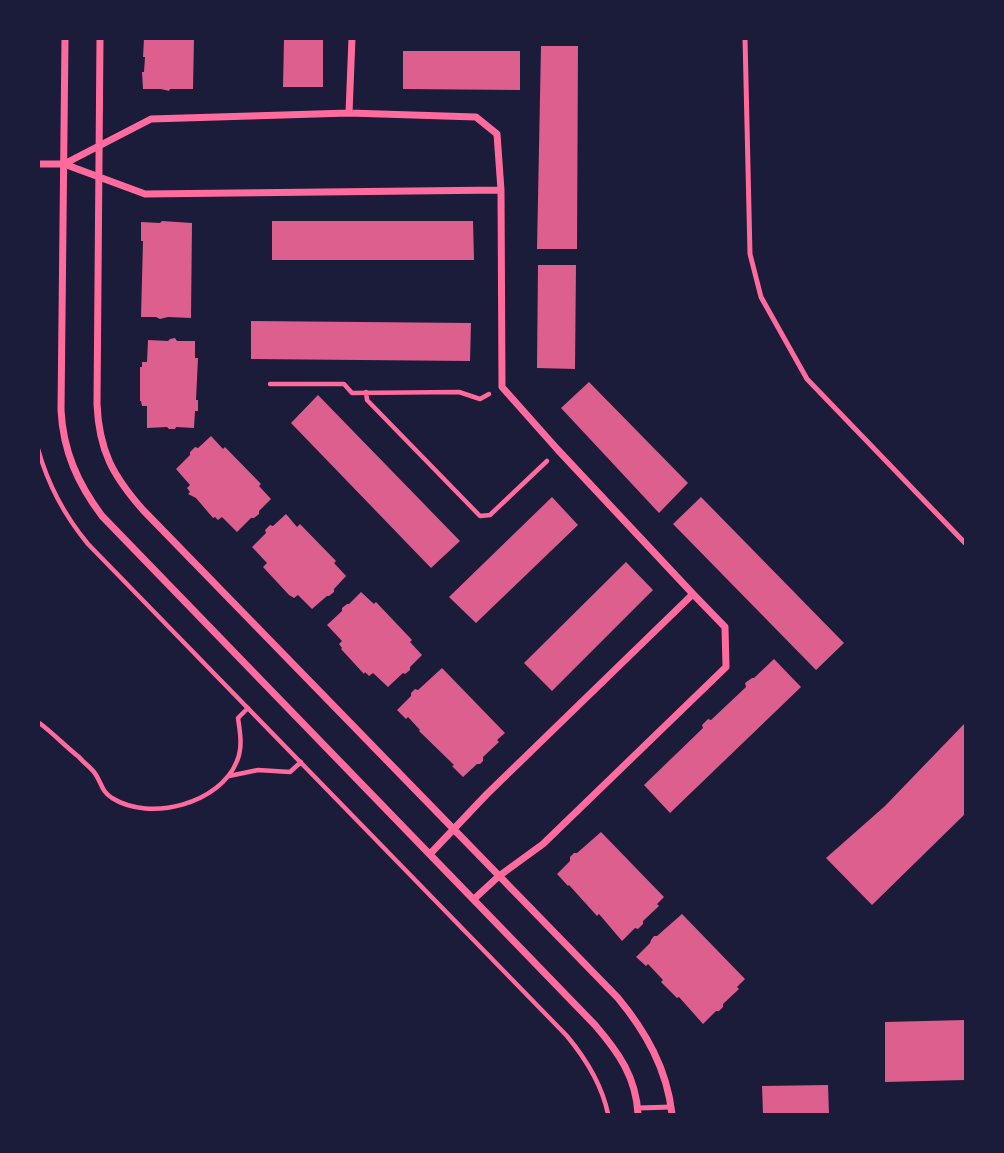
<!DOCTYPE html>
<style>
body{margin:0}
#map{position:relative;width:1004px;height:1153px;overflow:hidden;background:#1b1b3a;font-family:"Public Sans",sans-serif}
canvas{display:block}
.frame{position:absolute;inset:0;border:40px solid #1b1b3a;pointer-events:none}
</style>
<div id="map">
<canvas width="1004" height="1153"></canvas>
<div class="frame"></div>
</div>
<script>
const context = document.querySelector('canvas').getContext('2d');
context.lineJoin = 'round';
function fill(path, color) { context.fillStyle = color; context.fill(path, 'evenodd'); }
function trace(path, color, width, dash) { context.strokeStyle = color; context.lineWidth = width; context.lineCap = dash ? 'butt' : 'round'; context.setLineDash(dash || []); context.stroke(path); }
const building = new Path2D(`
 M144,38H194L193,89H170L169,91L161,89H143L142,72H144L145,57H143Z
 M284,38H323V87H283Z
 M541,46H578L577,249H537Z
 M403,51H520V90L403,89Z
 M162,221L192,223L191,318L168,317L160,319L156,317H141L143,241H141V222L160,223Z
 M272,221H473L474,260H272Z
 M538,265H576L575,369L537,368Z
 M251,321L471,323L470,361L251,359Z
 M175,338L177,341H195V358H198L196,400H198V411H195L194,428L176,427L175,429H169L167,427L147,428V406H142L141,401H140V367H142V362H147L148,340L168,341L170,339Z
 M589,382L688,483L659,513L561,408Z
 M318,395L460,541L431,568L291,423Z
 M211,436L223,449L225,447L261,484L259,486L271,499L259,511V514L254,518H251L237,532L222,517L218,520L215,517L213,518L196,498L188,494L190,492L187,488L190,485L176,469L190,455V452L195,447L198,448Z
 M552,497L578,525L476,623L449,597Z
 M701,497L844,643L816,670L673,524Z
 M286,514L297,527L300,524L336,561L334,563L346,576L334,589V592L329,596H327L312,609L298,595L294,598L289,595L263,567L267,563L252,547L266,533L265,530L270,525L273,526Z
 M626,562L653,590L552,691L524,663Z
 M361,592L374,604L376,602L412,640L410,642L422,655L410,667V670L405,674L403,673L388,687L373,673L369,676L365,672L364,674L341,649L342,648L339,644L342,641L327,625L342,611V608L347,604H349Z
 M774,659L801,687L670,813L644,785L703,728L702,725L708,719L711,720L746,687L745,683L752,678H754Z
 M442,668L505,733L497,740L499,742L483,757V761L480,764H477L463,777L452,766L454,765L419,731L420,730L408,717L406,719L397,710L411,696V693L415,689L418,690Z
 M965,723V814L872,905L826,858L885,806Z
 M601,832L664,897L657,904L659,906L643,921V924L638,929L635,928L622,941L599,914L597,916L569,885L568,886L557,874L570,861V857L574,853H577Z
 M682,914L745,979L737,987L739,989L723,1004V1007L719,1011H716L703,1024L679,997L677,998L661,982L663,980L648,964L646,966L636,957L650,943L651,940L654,936H657Z
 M965,1020V1080L885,1082V1022Z
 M828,1085L829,1114H763L762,1086Z`);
const path = new Path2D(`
 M270,384H344L352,393L459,392L480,399L489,394
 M366,392L367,400L480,516L490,515L547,461
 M38,449C48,485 64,515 88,544L567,1036C586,1059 602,1085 608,1114
 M38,722C52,732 65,746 79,757C83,762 90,767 94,772C102,782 100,790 112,798C150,822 220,804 237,761C243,747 240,732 238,718L248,708
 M229,776L258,770L290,772L301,762`);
const service = new Path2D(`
 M745,38L750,254L761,297L807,379L965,543
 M638,1108L671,1107`);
const minor = new Path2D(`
 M65,38L61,410C63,451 78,484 102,516L595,1025C619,1053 636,1077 638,1114
 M100,38L97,404C99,451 113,476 143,510L618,998C646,1032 667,1069 672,1114
 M349,113L352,38
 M38,164H64L145,194L501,190
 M64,164L151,119L349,113L476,117L497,134L501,190L502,387L558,450L693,594
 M430,854L487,794L693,594L725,627L726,667L543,844L499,876L474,899`);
fill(building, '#dd5f8e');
trace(path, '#ff6b9d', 4.5);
trace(service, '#ff6b9d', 5);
trace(minor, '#ff6b9d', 7);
</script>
